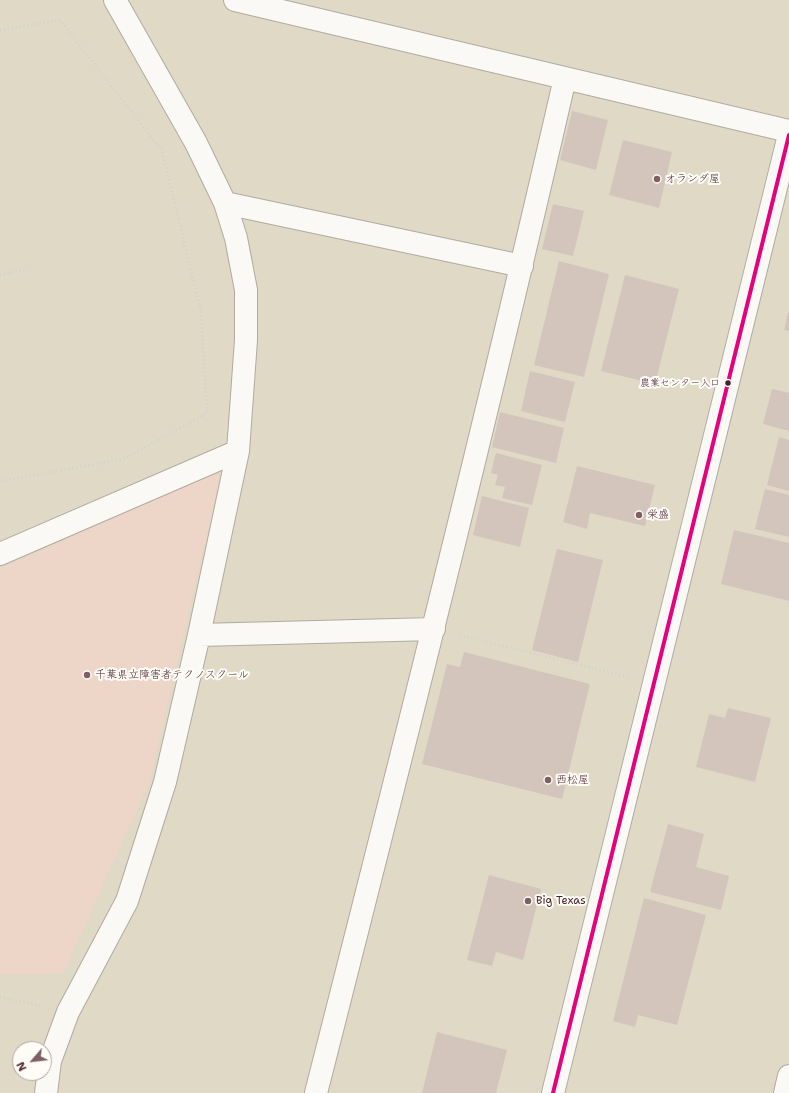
<!DOCTYPE html>
<meta charset="utf-8">
<style>
body{margin:0}
#map{position:relative;width:789px;height:1093px;overflow:hidden;background:#e0d9c6;font-family:"Shantell Sans",sans-serif}
canvas{display:block}
.north{position:absolute;left:12px;top:1041px;width:40px;height:40px;box-sizing:border-box;background:#fdfcf7;border:1px solid #b5a4a5;border-radius:50%;rotate:242deg;font-size:11px;font-weight:700;line-height:16px;text-align:center;color:#4a1f2b}
.north::after{content:'';display:block;margin:auto;width:14px;height:18px;background:#7e6061;clip-path:polygon(50% 0,100% 100%,50% 72%,0 100%)}
</style>
<div id="map">
<canvas width="789" height="1093"></canvas>
<div class="north">N</div>
</div>
<script>
const context = document.querySelector('canvas').getContext('2d');
context.lineJoin = 'round';
function fill(path, color) { context.fillStyle = color; context.fill(path, 'evenodd'); }
function trace(path, color, width, dash) { context.strokeStyle = color; context.lineWidth = width; context.lineCap = dash ? 'butt' : 'round'; context.setLineDash(dash || []); context.stroke(path); }
function label(font, color, halo, rows, align = 'center') {
  context.font = font + ' "Shantell Sans","Klee One",sans-serif'; context.lineWidth = 4; context.setLineDash([]); context.textBaseline = 'middle'; context.strokeStyle = halo; context.fillStyle = color; for (const [text, x, y, turn = 0] of rows) {
    context.save(); context.translate(x, y); context.rotate((+turn || 0) * Math.PI / 180); context.textAlign = isNaN(turn) ? turn : align; if (halo) context.strokeText(text, 0, 0); context.fillText(text, 0, 0); context.restore();
  }
}
const built = new Path2D(`
 M213,473L220,477L150,780L63,974H0V569Z`);
const building = new Path2D(`
 M572,111L608,120L596,170L560,160Z
 M623,140L672,152L659,208L609,195Z
 M553,204L584,211L573,256L542,249Z
 M559,261L609,274L584,377L534,365Z
 M625,275L679,289L655,384L601,371Z
 M788,313H789V331L784,330Z
 M530,371L575,382L565,422L521,411Z
 M772,389L789,393V431L763,424Z
 M500,412L564,428L556,463L492,447Z
 M779,437L789,440V491L767,485Z
 M496,453L542,465L532,505L502,498L505,487L495,485L498,475L491,473Z
 M577,466L655,485L645,526L590,513L587,529L563,522Z
 M765,489L789,495V537L755,529Z
 M482,496L529,508L520,547L473,535Z
 M734,530L789,543V601L721,584Z
 M557,549L603,560L578,662L532,650Z
 M464,652L590,684L562,799L422,764L447,664L460,667Z
 M728,708L771,718L755,782L696,767L709,714L725,718Z
 M668,824L704,834L696,867L729,876L721,910L650,892Z
 M489,875L541,889L523,960L496,952L492,966L467,960Z
 M644,898L706,915L677,1025L638,1015L635,1027L613,1021Z
 M437,1032L507,1050L496,1093H422Z`);
const path = new Path2D(`
 M0,30L60,20L162,151L201,312L207,413L124,459L0,481
 M0,275L28,269
 M460,635L628,677
 M0,997L42,1006`);
const minor = new Path2D(`
 M235,0L789,131
 M225,203L522,266
 M0,554L238,451
 M199,635L434,629
 M46,1093L50,1061L68,1012L127,901L165,782L199,635L238,451L246,340V290L236,238L225,203L196,143L115,0
 M316,1093C402,755 487,418 565,78
 M785,1093L789,1076`);
const tertiary = new Path2D(`
 M553,1093L789,135`);
const bus1 = new Path2D(`
 M553,1093L789,135`);
const markers = [
 [657,179,4,"#7e6061"],
 [728,383,3.5,"#4a1f2b"],
 [639,515,4,"#7e6061"],
 [87,675,4,"#7e6061"],
 [548,780,4,"#7e6061"],
 [528,901,4,"#7e6061"]
];
const busNames = [
 ["農業センター入口",720,383]
];
const poiNames = [
 ["オランダ屋",665,179],
 ["栄盛",647,515],
 ["千葉県立障害者テクノスクール",95,675],
 ["西松屋",556,780],
 ["Big Texas",536,901]
];
fill(built, '#edd5c8');
fill(building, '#d3c5bc');
trace(minor, '#b2aaa0', 24);
trace(tertiary, '#b2aaa0', 24);
trace(path, '#d4d0cb', 2.5, [1, 3]);
trace(minor, '#faf9f6', 22);
trace(tertiary, '#faf9f6', 22);
trace(bus1, '#e5007d', 4);
for (const [x, y, r, color] of markers) { const dot = new Path2D(); dot.arc(x, y, r, 0, 2 * Math.PI); context.fillStyle = color; context.fill(dot); trace(dot, '#fdfcf7', 1.5); }
label('10px', '#4a1f2b', '#fdfcf7', busNames, 'right');
label('11px', '#4a1f2b', '#fdfcf7', poiNames, 'left');
</script>
